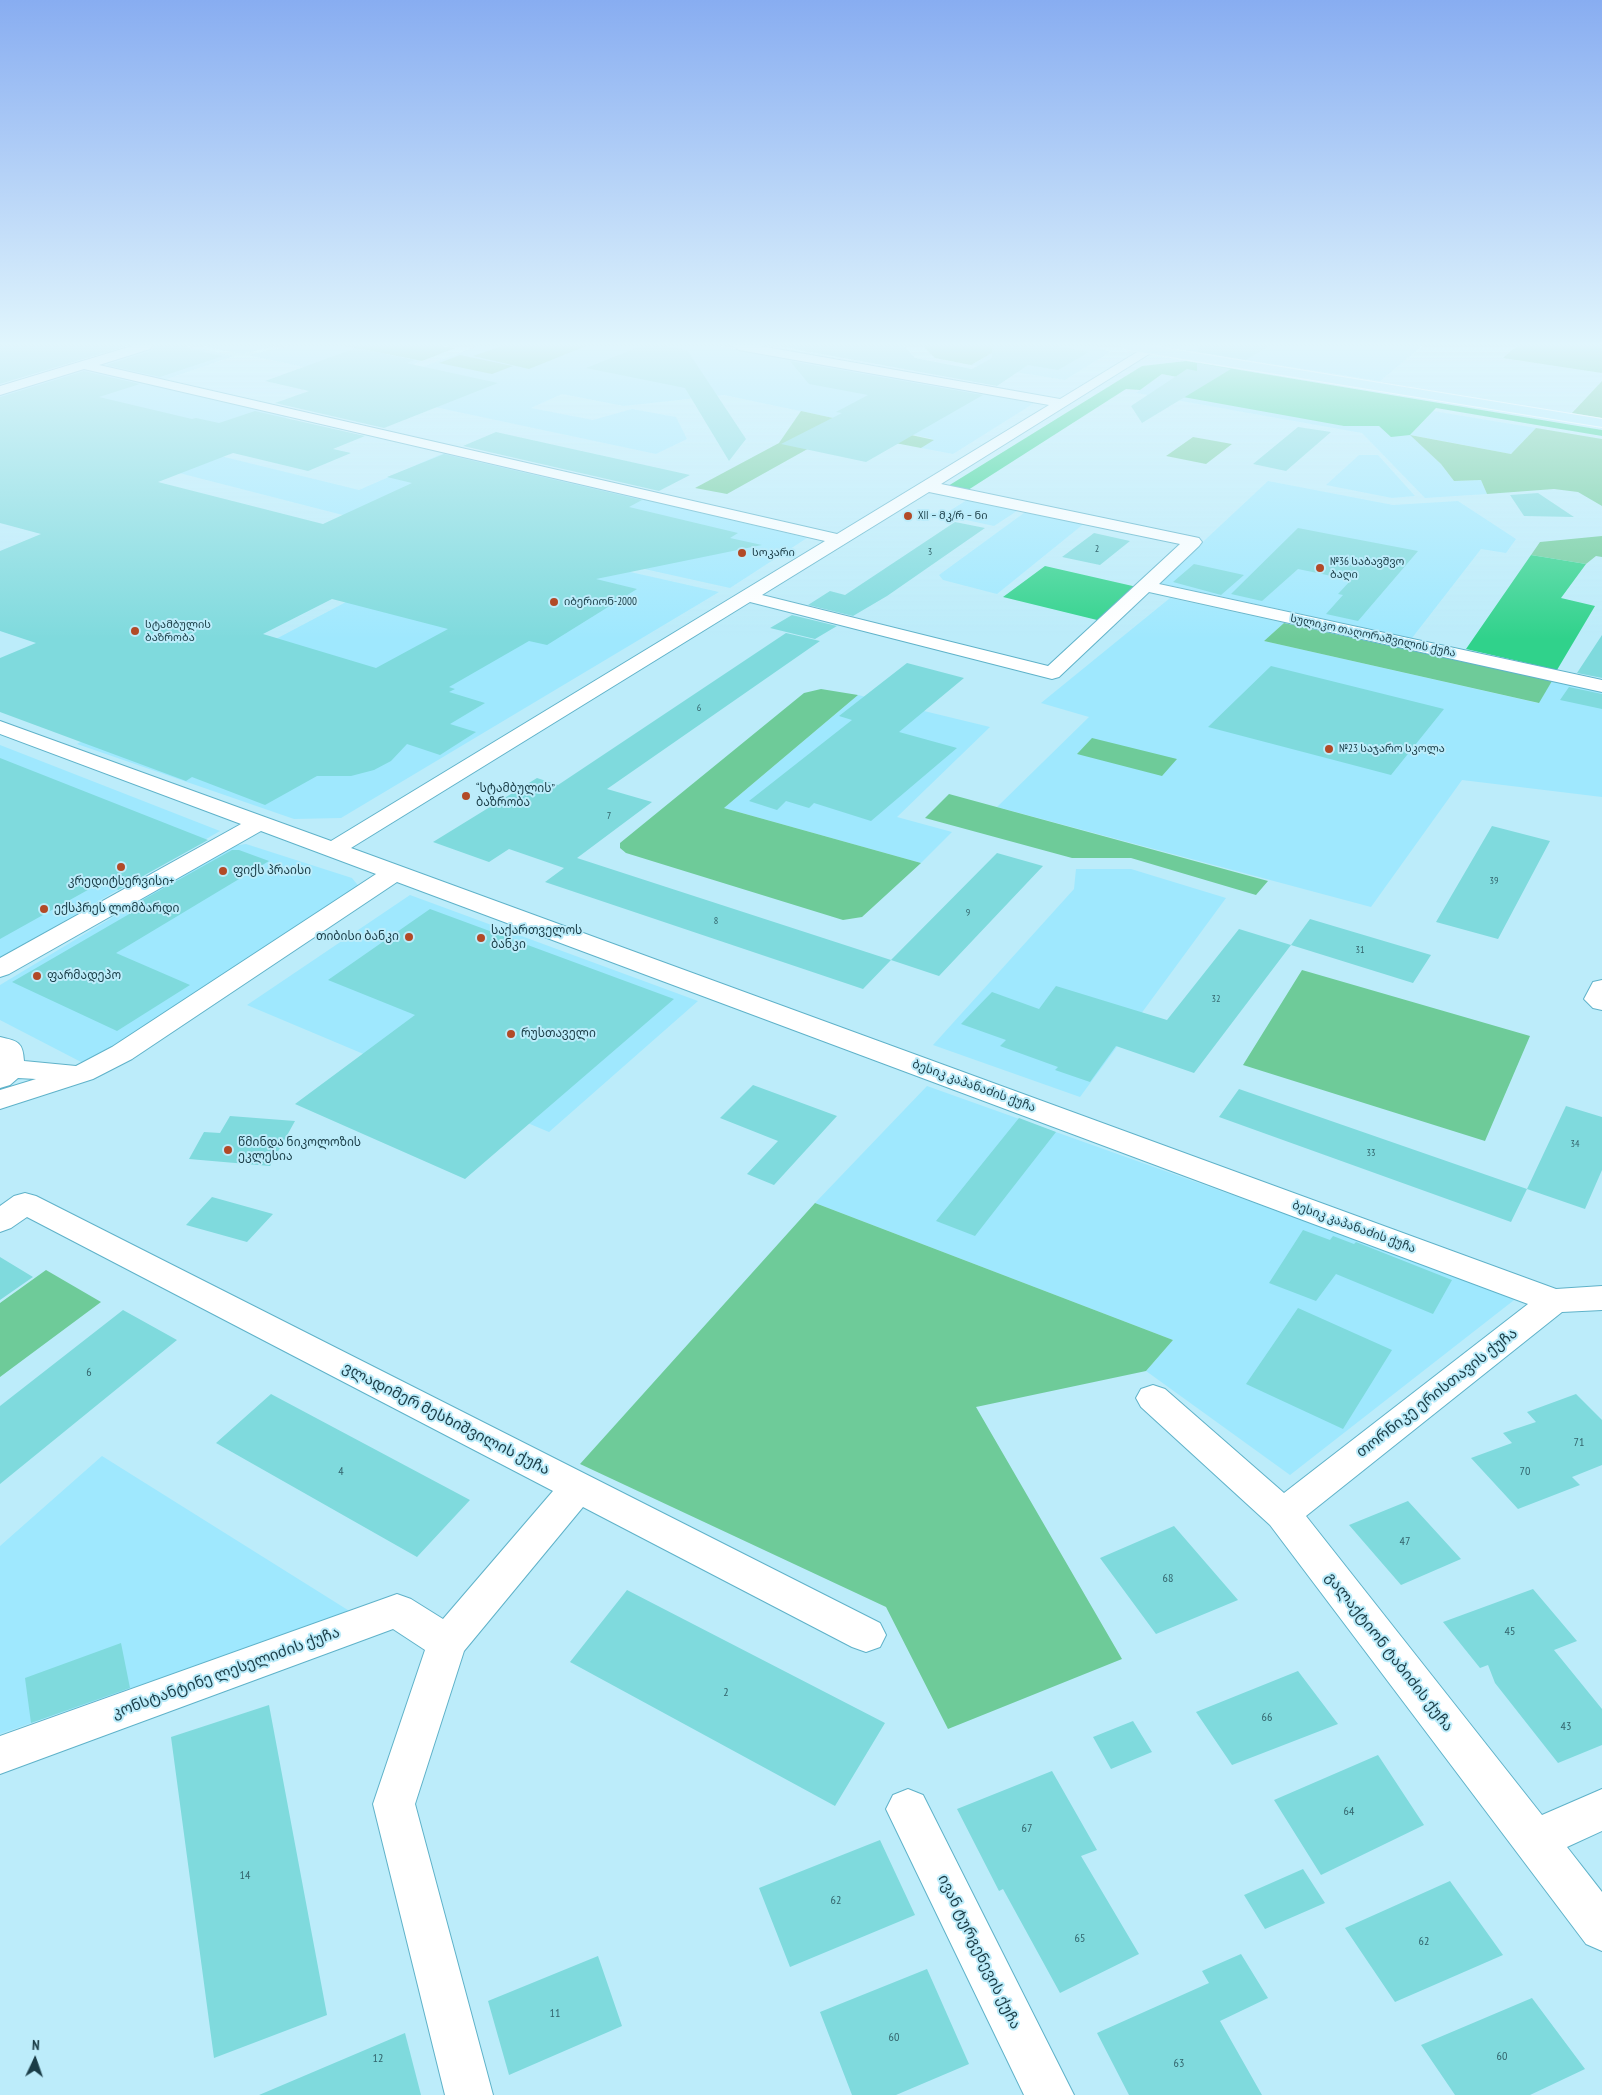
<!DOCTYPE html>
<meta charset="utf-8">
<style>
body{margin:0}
#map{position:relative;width:1602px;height:2095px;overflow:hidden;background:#bcecfa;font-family:"PT Sans Narrow",sans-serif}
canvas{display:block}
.north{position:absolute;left:10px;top:2035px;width:50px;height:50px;-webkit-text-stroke:4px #bcecfa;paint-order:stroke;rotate:3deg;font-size:14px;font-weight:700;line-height:20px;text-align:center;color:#1a3d47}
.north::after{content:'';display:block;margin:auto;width:18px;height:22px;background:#1a3d47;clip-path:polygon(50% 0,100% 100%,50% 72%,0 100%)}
</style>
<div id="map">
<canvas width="1602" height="2095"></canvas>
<div class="north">N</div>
</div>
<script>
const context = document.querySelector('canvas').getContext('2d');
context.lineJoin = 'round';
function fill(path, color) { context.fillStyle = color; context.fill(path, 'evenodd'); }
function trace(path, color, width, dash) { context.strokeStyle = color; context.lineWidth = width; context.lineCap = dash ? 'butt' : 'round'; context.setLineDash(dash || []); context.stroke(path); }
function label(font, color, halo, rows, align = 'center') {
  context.font = font + ' "PT Sans Narrow","Noto Sans Georgian",sans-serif'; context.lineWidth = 4; context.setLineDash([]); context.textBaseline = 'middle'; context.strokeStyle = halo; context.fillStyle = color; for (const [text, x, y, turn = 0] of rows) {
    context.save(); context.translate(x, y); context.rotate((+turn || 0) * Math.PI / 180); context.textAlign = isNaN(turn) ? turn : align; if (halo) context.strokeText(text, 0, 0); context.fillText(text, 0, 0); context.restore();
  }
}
const built = new Path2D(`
 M158,346H186L234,356L164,380L98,365Z
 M204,346H275L242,354Z
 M289,346H346L422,361L369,381L248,355Z
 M478,346H719L1036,402L953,454L921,448L933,439L724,395L624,406L562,394L531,408L593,420L632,409L676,417L687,439L656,454L378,395L422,367Z
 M1004,346H1095L1110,352L1065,380L971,365Z
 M1155,346H1422L1380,381Z
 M86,368L293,415L200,451L359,490L446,452L807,538L730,588L469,530L444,541L0,427V395Z
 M1162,374L1192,380L1344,426H1379L1410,435L1433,411L1536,428L1511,454L1411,435L1441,464L1454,481L1481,480L1487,494L1425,498L1362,433L1136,393Z
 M1359,455H1378L1415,496L1392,498L1326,485Z
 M1268,481L1393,505L1458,501L1516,539L1506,553L1481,549L1412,638L1159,583Z
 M970,498L1020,509L994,526L943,515Z
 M1028,510L1086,522L997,594L943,580L939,575Z
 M471,536L719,592L341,818L294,819L77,744Z
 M1170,598L1284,623L1264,641L1538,703L1552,681L1602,691V797L1462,780L1371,907L997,807L1089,717L1041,703Z
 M858,695L990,727L897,817L952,832L921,863L724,808Z
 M0,745L220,831L0,958Z
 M246,844L352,878L361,889L100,1058L83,1063L0,1020V985L231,846Z
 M1076,869H1131L1226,898L1080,1097L933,1045L1074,889Z
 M410,895L698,1001L549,1132L247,1005Z
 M927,1086L1518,1297L1290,1475L1146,1371L1173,1340L815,1203Z
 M102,1456L351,1612L0,1734V1546Z`);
const green = new Path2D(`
 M346,346H441L455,348L422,361Z
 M502,346H586L529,369L473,356Z
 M923,346H1004L971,365L935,358Z
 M1517,346H1602V373L1503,358Z
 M460,355L513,366L492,374L439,363Z
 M1602,381V418L1572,413Z
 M801,411L934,440L921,448L838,432L727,494L695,488L779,443Z
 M1536,428L1602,439V506L1578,492L1554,489L1487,494L1481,480L1454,481L1441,464L1410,435L1511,454Z
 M1193,437L1232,444L1206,464L1166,456Z
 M1602,536V557L1596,556L1586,564L1531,555L1540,542Z
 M1284,623L1552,681L1539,703L1264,641Z
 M821,689L858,695L724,808L921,863L862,917L843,920L626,853L620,848V843L804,693Z
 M1092,738L1177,759L1162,776L1077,754Z
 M949,794L1268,881L1256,895L1131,858H1072L925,818Z
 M1302,970L1530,1036L1485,1141L1243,1065Z
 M815,1203L1173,1340L1146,1371L976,1407L1122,1659L948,1729L886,1607L580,1464Z
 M46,1270L101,1302L0,1377V1303Z`);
const forest = new Path2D(`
 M1186,361L1602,430V436L1436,408L1410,435L1391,437L1379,426H1344L1172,395L1192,380L1162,374L1140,390L1126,389L968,490L948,486L1142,366Z
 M1531,555L1586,564L1561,598L1595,606L1557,670L1466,649Z
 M1045,566L1137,587L1097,620L1003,597Z`);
const building = new Path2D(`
 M0,346H127L0,384Z
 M154,346H185L186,348L223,356L160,377L106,365L151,351Z
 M641,346H665L687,350L746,439L729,461L685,388L586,368Z
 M778,346H904L915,358L972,369L992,358V346H1057L1089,352L1058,370L1028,365L997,386Z
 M1199,346H1269L1246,360L1198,352Z
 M356,348L415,360L406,363L498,383L384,428L275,403L309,391L265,381Z
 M790,361L983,395L866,462L781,444L842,413L836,412L868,395L809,384Z
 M1197,363L1231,369L1142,423L1131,406L1187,369L1197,371Z
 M84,371L140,384L99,397L192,419L196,418L219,423L255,411L365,436L333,449L351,453L308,471L233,453L158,482L323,524L412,483L387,477L444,454L642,500L629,507L738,533L730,538L762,545L596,579L637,589L547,645L529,641L449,687L455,689L449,692L485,703L450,724L476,732L440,755L407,744L391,761L374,770L351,776H317L265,805L192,777L186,781L0,712V658L36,643L0,631V551L41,534L0,523V397ZM332,599L448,629L376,668L263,634Z
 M1298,427L1331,432L1286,471L1253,464Z
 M496,432L559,446L690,475L659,491L463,446Z
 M1538,493L1574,517L1524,516L1510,495Z
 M955,522L985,528L887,596L853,616L808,605L830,591L845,595Z
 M1298,528L1334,535L1418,551L1358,621L1326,614L1343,595L1338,594L1351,580L1298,569L1262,601L1231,594Z
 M1094,533L1130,541L1100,565L1062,557Z
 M1194,564L1244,575L1221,595L1173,582Z
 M792,615L837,626L815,639L770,628Z
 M786,633L820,641L607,789L652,802L577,858L891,960L863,989L545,882L564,868L509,849L489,862L433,842L537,778L558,785Z
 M1602,635V678L1577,673Z
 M907,663L964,678L899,732L957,748L871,821L814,803L809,808L786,801L777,810L749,801L852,720L839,716Z
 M1271,666L1444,709L1391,775L1208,727Z
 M1569,687L1602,694V709L1560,700Z
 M0,758L142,814L208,840L118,890L111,877L0,939Z
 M1492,826L1550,841L1498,939L1436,922Z
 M232,850H239L269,861L116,953L190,985L117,1031L12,982L131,913L128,908Z
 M997,853L1043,866L939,976L891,960Z
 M430,909L674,999L465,1179L295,1104L415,1015L328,980Z
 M1310,919L1431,955L1413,983L1291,945Z
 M1239,929L1291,945L1194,1073L1116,1046L1090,1082L1055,1070L1058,1067L1000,1046L1006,1040L961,1024L992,992L1039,1009L1056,986L1167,1020Z
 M753,1085L837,1116L774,1185L747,1174L778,1141L720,1118Z
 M1239,1089L1527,1189L1511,1222L1219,1117Z
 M1566,1106L1602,1117V1170L1585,1209L1527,1189Z
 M230,1116L295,1121L270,1166L189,1159L204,1132L220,1133Z
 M1019,1118L1056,1132L975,1236L936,1221Z
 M212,1197L273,1214L247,1242L186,1225Z
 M1303,1230L1330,1240L1333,1236L1354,1244L1356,1242L1452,1280L1433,1314L1336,1274L1316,1301L1269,1283Z
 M0,1257L33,1277L0,1300Z
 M1298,1308L1392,1350L1343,1429L1246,1384Z
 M123,1310L177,1340L0,1484V1406Z
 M271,1394L470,1500L417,1557L216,1443Z
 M1576,1394L1602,1420V1465L1572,1477L1580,1485L1518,1509L1471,1458L1512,1443L1503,1433L1536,1422L1527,1412Z
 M1408,1501L1461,1559L1401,1585L1349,1525Z
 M1174,1526L1238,1600L1156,1634L1100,1558Z
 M1533,1589L1577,1641L1554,1650L1602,1709V1745L1558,1763L1495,1683L1488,1665L1480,1668L1443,1622Z
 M627,1590L885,1723L835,1806L570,1662Z
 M121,1643L130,1688L31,1723L25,1678Z
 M1298,1671L1338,1724L1232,1765L1196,1712Z
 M269,1705L327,2015L214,2058L171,1737Z
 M1133,1721L1152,1752L1111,1769L1093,1737Z
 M1378,1755L1424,1825L1321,1875L1274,1800Z
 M1052,1771L1097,1850L1081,1856L1139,1954L1060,1993L1003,1889L999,1891L957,1809Z
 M880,1840L915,1915L790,1967L759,1888Z
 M1303,1869L1325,1903L1265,1929L1244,1895Z
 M1450,1881L1503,1955L1395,2002L1345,1928Z
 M1241,1954L1268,1998L1220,2021L1262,2095H1129L1097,2033L1209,1983L1202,1971Z
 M598,1956L622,2026L509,2075L488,2001Z
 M927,1969L969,2064L896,2095H852L820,2012Z
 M1532,1998L1585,2069L1530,2095H1455L1421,2045Z
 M405,2033L421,2095H259Z`);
const minor = new Path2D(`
 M132,346H152L150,349L99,365L837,534L1049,405L739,350L733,346H760L1060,399L1147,346H1162L941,484L1199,538L1202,542L1199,546L1159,584L1602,680V692L1149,592L1059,677L1052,679L750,602L351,848L1556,1289L1602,1286V1310L1562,1312L1306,1516L1542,1815L1602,1789V1831L1567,1847L1602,1892V1951L1586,1944L1270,1525L1141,1407L1136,1398L1141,1389L1153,1385L1165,1389L1284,1493L1528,1304L397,882L132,1059L93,1079L0,1109V1090L36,1079L18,1078L10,1085L0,1088V1037C18,1041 23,1042 24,1061L76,1066L112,1047L376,874L261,831L9,974L0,977V958L241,824L0,734V721L331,841L825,541L84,369L0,395V386ZM929,492L1180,544L1048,666L762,595Z
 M1602,980V1010L1593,1008L1584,999L1593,982Z
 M25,1193L36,1196L880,1623L886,1635L880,1647L866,1652L852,1647L583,1507L464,1651L415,1804L493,2095H445L373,1804L425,1650L393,1629L0,1774V1736L397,1594L411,1599L443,1619L553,1491L27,1217L11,1228L0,1232V1206L14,1196Z
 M908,1789L923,1795L1074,2095H1024L886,1809L893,1795Z`);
const major = new Path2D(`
 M1121,346H1151L1602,419V427L1128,350Z`);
const markers = [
 [908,516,5,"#b24a27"],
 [742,553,5,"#b24a27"],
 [1320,568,5,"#b24a27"],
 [554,602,5,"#b24a27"],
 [135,631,5,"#b24a27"],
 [1329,749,5,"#b24a27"],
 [466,796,5,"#b24a27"],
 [121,867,5,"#b24a27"],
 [223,871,5,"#b24a27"],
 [44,909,5,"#b24a27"],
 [409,937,5,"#b24a27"],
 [481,938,5,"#b24a27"],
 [37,976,5,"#b24a27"],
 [511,1034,5,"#b24a27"],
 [228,1150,5,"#b24a27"]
];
const numberNames = [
 ["2",1097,549],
 ["3",930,552],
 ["6",699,708],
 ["7",609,816],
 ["39",1494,881],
 ["9",968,913],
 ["8",716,921],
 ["31",1360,950],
 ["32",1216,999],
 ["34",1575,1144],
 ["33",1371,1153]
];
const farPoinames = [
 ["XII – მკ/რ – ნი",918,516],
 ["სოკარი",752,553],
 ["№36 საბავშვო",1330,562],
 ["ბაღი",1330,575],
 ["იბერიონ-2000",564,602],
 ["სტამბულის",145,625],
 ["ბაზრობა",145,638],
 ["№23 საჯარო სკოლა",1339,749]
];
const farStreetnames = [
 ["სულიკო თაღორაშვილის ქუჩა",1373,636,12]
];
const poiNames = [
 ["“სტამბულის”",476,789],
 ["ბაზრობა",476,803],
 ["ფიქს პრაისი",233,871],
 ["კრედიტსერვისი+",121,882,"center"],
 ["ექსპრეს ლომბარდი",54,909],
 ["საქართველოს",491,931],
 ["ბანკი",491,945],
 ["თიბისი ბანკი",399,937,"right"],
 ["ფარმადეპო",47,976],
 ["რუსთაველი",521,1034],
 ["წმინდა ნიკოლოზის",238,1143],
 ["ეკლესია",238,1157]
];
const streetNames = [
 ["ბესიკ კაპანაძის ქუჩა",974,1086,20],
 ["ბესიკ კაპანაძის ქუჩა",1354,1227,20]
];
const nearNumbernames = [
 ["6",89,1373],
 ["71",1579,1443],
 ["4",341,1472],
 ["70",1525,1472],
 ["47",1405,1542],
 ["68",1168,1579],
 ["45",1510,1632],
 ["2",726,1693],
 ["66",1267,1718],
 ["43",1566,1727],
 ["64",1349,1812],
 ["67",1027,1829],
 ["14",245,1876],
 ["62",836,1901],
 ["65",1080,1939],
 ["62",1424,1942],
 ["11",555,2014],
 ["60",894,2038],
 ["60",1502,2057],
 ["12",378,2059],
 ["63",1179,2064]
];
const nearStreetnames = [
 ["თორნიკე ერისთავის ქუჩა",1437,1393,-38],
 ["ვლადიმერ მესხიშვილის ქუჩა",446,1419,27],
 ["გალაქტიონ ტაბიძის ქუჩა",1389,1652,52],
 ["კონსტანტინე ლესელიძის ქუჩა",226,1673,-20],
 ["ივან ტურგენევის ქუჩა",979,1952,64]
];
fill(built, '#9fe8fe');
fill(green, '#6ecb99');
fill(forest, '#30d28b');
fill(building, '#7fdadd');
trace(minor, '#5fb2c9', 2);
trace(major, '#fff', 2);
fill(minor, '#fff');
fill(major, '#b7eefe');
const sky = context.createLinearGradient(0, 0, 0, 639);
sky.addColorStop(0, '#88adf1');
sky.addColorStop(0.54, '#e1f6fd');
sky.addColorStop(1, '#e1f6fd00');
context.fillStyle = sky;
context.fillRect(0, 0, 1602, 639);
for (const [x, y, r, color] of markers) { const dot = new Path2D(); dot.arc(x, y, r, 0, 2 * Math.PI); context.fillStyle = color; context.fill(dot); trace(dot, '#bcecfa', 2); }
label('10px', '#33646c', null, numberNames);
label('11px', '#1a3d47', '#bcecfa', farPoinames, 'left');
label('11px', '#1a3d47', '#bcecfa', farStreetnames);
label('12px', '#1a3d47', '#bcecfa', poiNames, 'left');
label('12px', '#1a3d47', '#bcecfa', streetNames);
label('12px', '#33646c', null, nearNumbernames);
label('15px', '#1a3d47', '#bcecfa', nearStreetnames);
</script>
